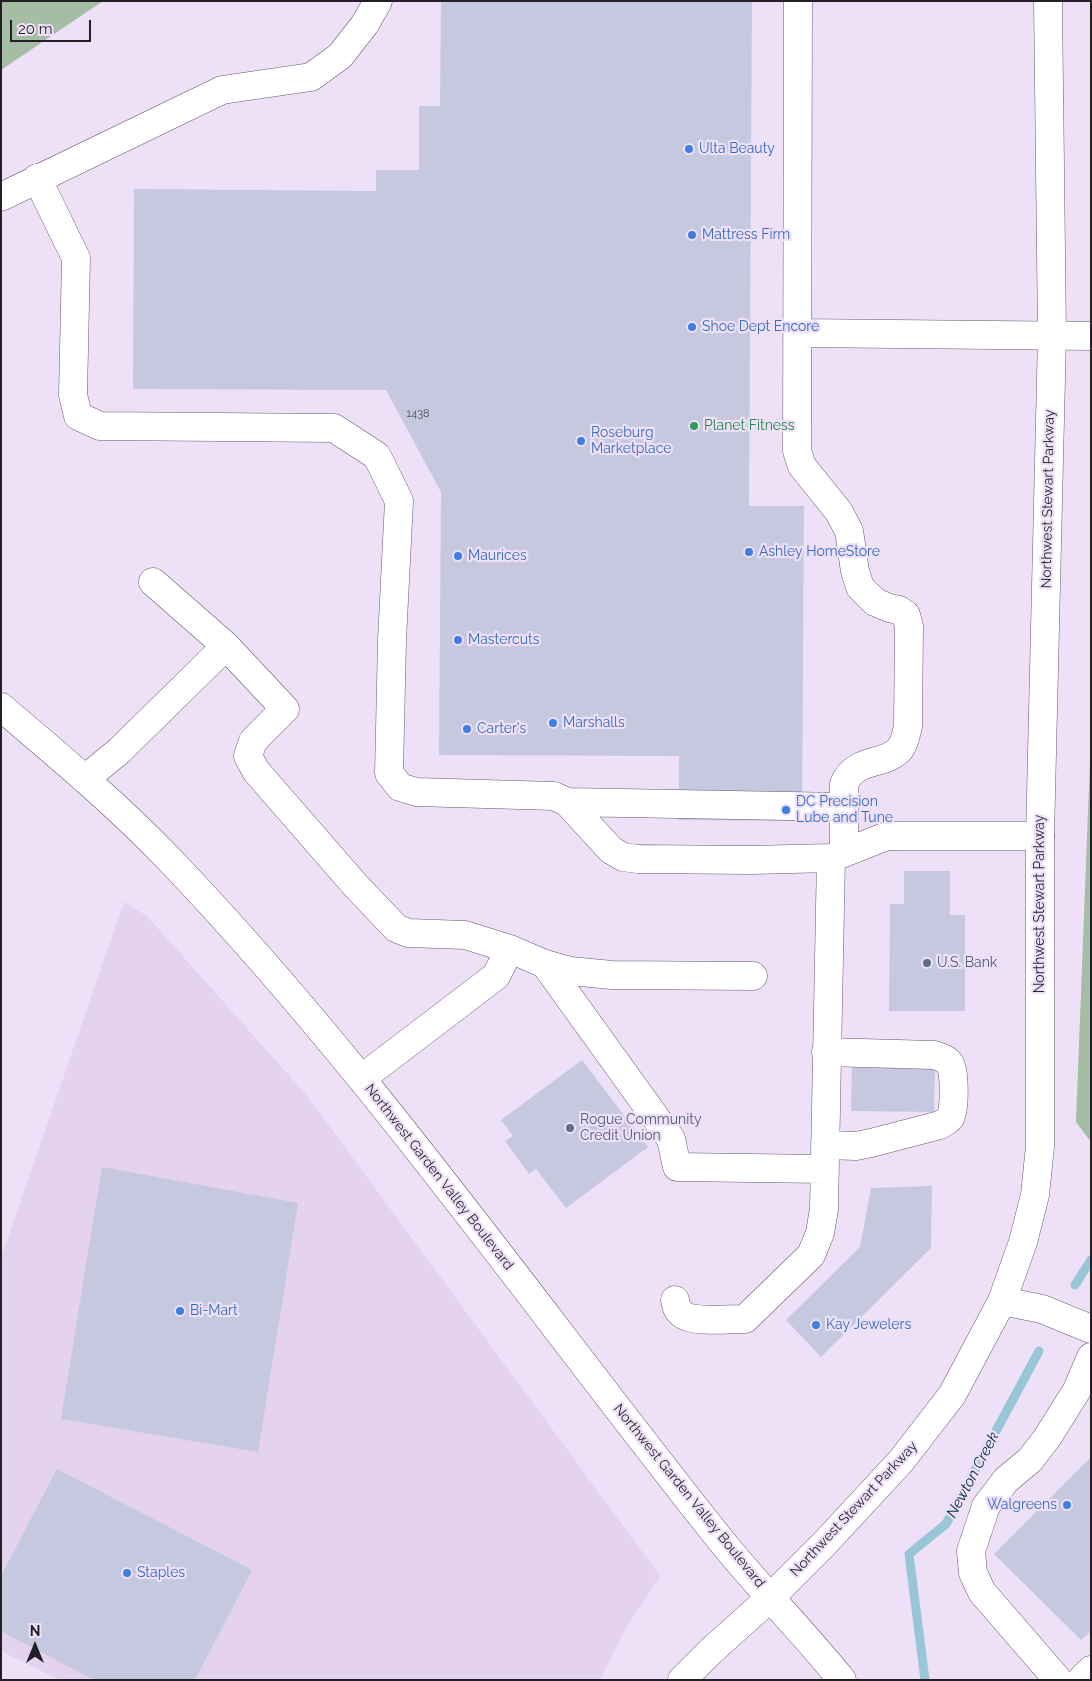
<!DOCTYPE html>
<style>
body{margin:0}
#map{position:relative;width:1092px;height:1681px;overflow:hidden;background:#ede0f7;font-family:Raleway,sans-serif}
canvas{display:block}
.frame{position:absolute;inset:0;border:2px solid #241f27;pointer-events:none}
.north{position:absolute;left:10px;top:1621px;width:50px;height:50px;-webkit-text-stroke:4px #ede0f7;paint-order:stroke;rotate:0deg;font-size:14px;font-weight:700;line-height:20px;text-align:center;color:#241f27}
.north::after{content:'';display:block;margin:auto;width:18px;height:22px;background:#241f27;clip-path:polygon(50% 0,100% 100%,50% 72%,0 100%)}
.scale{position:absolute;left:10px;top:20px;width:81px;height:22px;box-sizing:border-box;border:2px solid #241f27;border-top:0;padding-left:6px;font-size:15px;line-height:18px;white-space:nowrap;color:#241f27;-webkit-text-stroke:4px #ede0f7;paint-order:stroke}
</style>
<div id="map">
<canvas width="1092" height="1681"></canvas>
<div class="frame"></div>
<div class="north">N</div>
<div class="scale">20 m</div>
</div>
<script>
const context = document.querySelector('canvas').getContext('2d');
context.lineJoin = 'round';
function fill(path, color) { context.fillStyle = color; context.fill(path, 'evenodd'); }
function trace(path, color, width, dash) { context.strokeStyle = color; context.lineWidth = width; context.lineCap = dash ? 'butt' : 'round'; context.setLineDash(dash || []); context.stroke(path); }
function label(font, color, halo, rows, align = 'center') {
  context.font = font + ' Raleway,sans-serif'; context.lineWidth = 4.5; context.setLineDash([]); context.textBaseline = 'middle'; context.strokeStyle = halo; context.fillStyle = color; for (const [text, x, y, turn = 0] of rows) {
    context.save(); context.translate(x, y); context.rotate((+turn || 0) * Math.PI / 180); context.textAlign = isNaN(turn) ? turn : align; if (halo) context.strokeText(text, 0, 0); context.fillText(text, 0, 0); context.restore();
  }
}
const built = new Path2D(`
 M124,902L147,916L308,1097L660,1576L625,1629L600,1680H60L1,1651V1258Z`);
const green = new Path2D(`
 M1,1H103L1,70Z
 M1091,735V1142L1076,1122Z`);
const stream = new Path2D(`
 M1075,1285L1091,1260
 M925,1680L909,1554L946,1524L1039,1351`);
const building = new Path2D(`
 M441,1H752L749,506H804L802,821L679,820V756L439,755L441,492L386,390L133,389L134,189L376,191V170H419V106H440Z
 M904,871H950V915H965V1011H889L890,904H904Z
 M582,1060L648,1147L566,1208L536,1169L529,1174L505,1141L513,1136L501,1120Z
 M852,1067L935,1069L934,1112L851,1111Z
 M102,1167L298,1203L258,1452L61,1419Z
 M932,1186L931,1248L821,1357L786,1320L860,1247L871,1188Z
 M1091,1457V1631L1081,1640L994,1554Z
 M57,1469L252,1570L195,1680H94L1,1631V1576Z`);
const minor = new Path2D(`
 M798,1L797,451L802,466L839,512L849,531L855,571L860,587L875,602L889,608L899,610L906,615L909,626L908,726C906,735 905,742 900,749C885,766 855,757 844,784V853
 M37,178L76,258L73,395L78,416L100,426L334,428L377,456L399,501L392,640L389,773L400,787L416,792L554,796L567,802L611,850L623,857L638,859L751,860L831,858L887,836H1040
 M1,197L222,90L311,77L340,56L365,24L378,1
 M798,333L1091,336
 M153,582L226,646
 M85,779L119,751L226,646L285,709L253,741L248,756L256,771L356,886L396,928L408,933L465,935L510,949L545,964L570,971L612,975L753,976
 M567,802L843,807
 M545,964L671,1139L677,1167L824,1169
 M362,1078L496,976L510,949
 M825,1145L856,1146L871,1143L940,1125C943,1123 948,1121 950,1118C955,1111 955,1072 950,1064C946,1058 940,1057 934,1055L826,1052
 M675,1300C676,1306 677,1310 682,1314C693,1323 730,1319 745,1319L811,1255L820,1233L824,1209L831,858
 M1002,1301L1042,1309L1091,1329
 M1058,1680L982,1592L973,1573L971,1551L986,1506L1006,1480L1030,1460L1047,1438L1077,1390L1091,1357
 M1081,1680L1091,1670`);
const major = new Path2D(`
 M1,707C59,756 117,805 169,859C369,1068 535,1307 715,1533C755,1584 801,1629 842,1680
 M682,1680L711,1651L770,1598L825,1543L901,1461L952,1395L1002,1301L1023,1242L1035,1195L1040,1146V836L1052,336L1048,1`);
const markers = [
 [689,149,5,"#3f7fe0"],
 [692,235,5,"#3f7fe0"],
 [692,327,5,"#3f7fe0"],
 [694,426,5,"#2e9e5b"],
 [581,441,5,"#3f7fe0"],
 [749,552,5,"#3f7fe0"],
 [458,556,5,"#3f7fe0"],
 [458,640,5,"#3f7fe0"],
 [553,723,5,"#3f7fe0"],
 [467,729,5,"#3f7fe0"],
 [786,810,5,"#3f7fe0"],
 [927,963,5,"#5c6f8a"],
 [570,1128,5,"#5c6f8a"],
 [180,1311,5,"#3f7fe0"],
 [816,1325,5,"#3f7fe0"],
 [1067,1505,5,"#3f7fe0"],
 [127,1573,5,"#3f7fe0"]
];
const numberNames = [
 ["1438",418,414]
];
const shopNames = [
 ["Ulta Beauty",699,149],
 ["Mattress Firm",702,235],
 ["Shoe Dept Encore",702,327],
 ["Roseburg",591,433],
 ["Marketplace",591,449],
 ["Ashley HomeStore",759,552],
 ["Maurices",468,556],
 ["Mastercuts",468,640],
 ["Marshalls",563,723],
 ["Carter's",477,729],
 ["DC Precision",796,802],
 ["Lube and Tune",796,818],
 ["Bi-Mart",190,1311],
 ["Kay Jewelers",826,1325],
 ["Walgreens",1057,1505,"right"],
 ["Staples",137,1573]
];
const leisureNames = [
 ["Planet Fitness",704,426]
];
const streetNames = [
 ["Northwest Stewart Parkway",1048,499,-89],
 ["Northwest Stewart Parkway",1040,904,-90],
 ["Northwest Garden Valley Boulevard",439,1177,52],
 ["Northwest Garden Valley Boulevard",689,1496,51],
 ["Northwest Stewart Parkway",854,1509,-47]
];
const serviceNames = [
 ["U.S. Bank",937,963],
 ["Rogue Community",580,1120],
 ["Credit Union",580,1136]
];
const waterNames = [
 ["Newton Creek",973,1475,-62]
];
fill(built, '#e4d2ef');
fill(green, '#a5bca5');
trace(stream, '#99c6d7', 9);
fill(building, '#c6c8e0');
trace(minor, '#655a6d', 29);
trace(major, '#655a6d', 29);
trace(minor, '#fff', 28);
trace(major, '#fff', 28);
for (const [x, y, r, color] of markers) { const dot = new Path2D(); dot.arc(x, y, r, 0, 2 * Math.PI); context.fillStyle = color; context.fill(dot); trace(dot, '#ede0f7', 2); }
label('11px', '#4c4955', null, numberNames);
label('14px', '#366cbe', '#ede0f7', shopNames, 'left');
label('14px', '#27864d', '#ede0f7', leisureNames, 'left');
label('14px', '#241f27', '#ede0f7', streetNames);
label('14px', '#4e5e75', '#ede0f7', serviceNames, 'left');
label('italic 15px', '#032f3c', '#ede0f7', waterNames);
</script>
